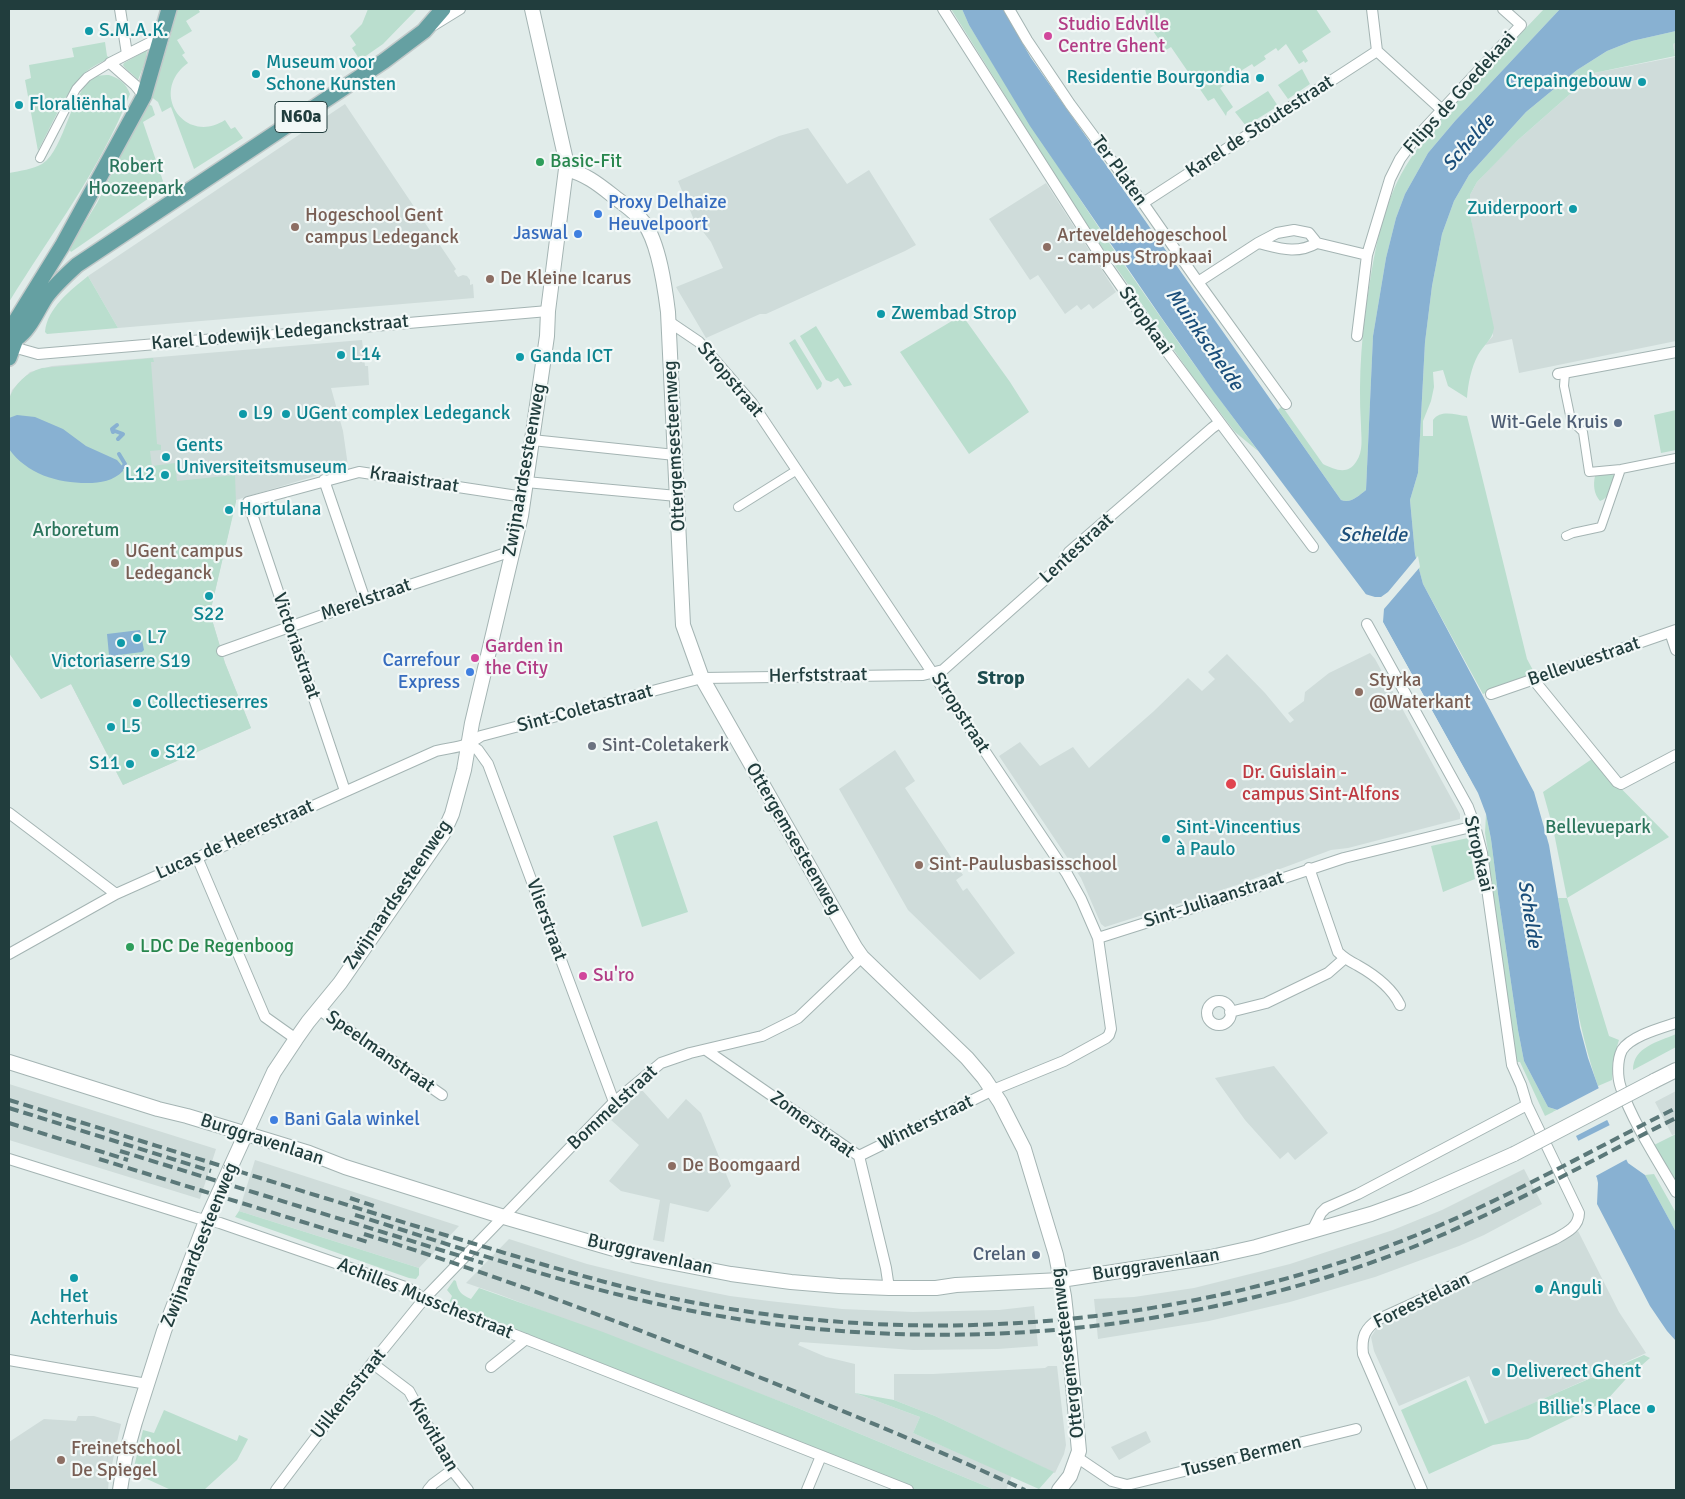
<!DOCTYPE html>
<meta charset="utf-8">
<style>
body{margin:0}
#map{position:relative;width:1685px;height:1499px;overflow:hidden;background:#e1ecea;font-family:Signika,sans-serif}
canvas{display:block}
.frame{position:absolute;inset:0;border:10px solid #213d3d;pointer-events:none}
</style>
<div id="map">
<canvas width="1685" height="1499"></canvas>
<div class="frame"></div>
</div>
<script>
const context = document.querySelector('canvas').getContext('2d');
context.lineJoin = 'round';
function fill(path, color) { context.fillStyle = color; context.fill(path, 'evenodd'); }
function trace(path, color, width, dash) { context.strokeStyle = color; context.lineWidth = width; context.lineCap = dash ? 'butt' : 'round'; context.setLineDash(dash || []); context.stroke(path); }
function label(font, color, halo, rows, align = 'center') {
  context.font = font + ' Signika,sans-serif'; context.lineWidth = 4.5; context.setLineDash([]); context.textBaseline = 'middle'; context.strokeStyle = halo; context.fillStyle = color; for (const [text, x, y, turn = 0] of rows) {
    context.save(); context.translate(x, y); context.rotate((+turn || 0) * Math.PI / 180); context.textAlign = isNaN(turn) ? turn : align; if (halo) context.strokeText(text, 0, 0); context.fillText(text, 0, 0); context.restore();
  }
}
const built = new Path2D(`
 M1676,43V341L1519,373L1512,339L1485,345L1493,336L1470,214V195L1477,182L1492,166L1518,140L1594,73L1675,57L1673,44Z
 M345,104L456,269L454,271L458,277L463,275L467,276L470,280V285L473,284L474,298L118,328L88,276Z
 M808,128L847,184L869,170L916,245L905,251L766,314H760L706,338L676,287L723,268L711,242L694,220L678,181L779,136Z
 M1046,183L1116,292L1093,309L1089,304L1081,310L1077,305L1065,314L1038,275L1030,280L989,219Z
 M362,340L365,366H368L369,385L331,388L343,431L348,466L236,500L210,613L225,663L251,728L123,785L71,684L41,699L9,653V399L12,390L30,372L52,366Z
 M1370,653L1375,659L1460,814V819L1348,848L1331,850L1237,885L1105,927L1101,924L1081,878L999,756L1020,742L1040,766L1073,747L1089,768L1154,711L1188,678L1202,691L1215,679L1208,672L1227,654L1265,693L1290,723L1294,720L1288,713L1304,701L1305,692L1329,673Z
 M895,750L915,781L905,788L963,875L956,880L963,891L967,888L1015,953L980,980L908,910L839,789Z
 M1274,1066L1328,1133L1295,1160L1288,1152L1280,1159L1245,1120L1215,1078Z
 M9,1084L216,1149L200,1199L9,1140Z
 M642,1090L668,1119L686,1099L701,1113L731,1186L708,1212L670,1203L664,1242L653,1240L660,1200L621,1191L609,1181L639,1145L611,1120Z
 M1676,1091V1134L1672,1135L1655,1102Z
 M255,1160L459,1226L419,1268L239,1211Z
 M1524,1169L1542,1204L1484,1235L1459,1246L1375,1277L1290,1302L1209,1321L1098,1339L1094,1299L1134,1297L1194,1288L1290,1264L1393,1230L1442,1210Z
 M1578,1231L1619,1312L1646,1353L1489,1423L1469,1376L1399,1406L1374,1351L1371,1337L1378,1326Z
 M509,1239L587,1264L660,1282L730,1296L769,1301L842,1309L913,1312L999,1310L1034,1306L1038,1346L998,1349L913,1350L800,1342L798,1345L826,1357L855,1364V1393L920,1417L913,1433L1012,1476L1006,1490H995L800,1409L498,1294L466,1283Z
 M1048,1366H1057L1066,1445L1064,1454L1055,1473L935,1416L894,1400V1374H933L1045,1368Z
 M78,1416H94L121,1424L109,1478L108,1490H9V1442L44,1419L76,1421Z
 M1146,1431L1151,1442L1119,1460L1111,1447Z`);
const green = new Path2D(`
 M177,9H198L200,12L186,21L192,31L177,40L185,53L182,55L188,63C148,92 185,146 225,120L231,129L235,127L243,138L194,169L171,107L162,112L158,102L150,96L170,38Z
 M368,9H417L383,44L360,60L352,48L356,45L350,36L362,24Z
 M951,9H962L969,25C1058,171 1155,314 1258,451L1235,432L1190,373L1099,243L1060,183Z
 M1145,9H1316L1331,32L1302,51L1308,61L1305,63L1304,61L1299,64L1286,44L1278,51L1276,48L1264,56L1266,59L1254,67L1252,64L1231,77L1232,80L1220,88L1233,107L1227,112L1226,116L1214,98L1208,101L1171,47L1166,50L1149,25Z
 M1544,9H1560L1455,121L1428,153L1405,194L1396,218L1386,258L1373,336L1366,490C1358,496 1351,504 1341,500L1278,410L1282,406L1323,464C1335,470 1348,475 1356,462C1364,451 1361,437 1361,425C1358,376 1362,329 1370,281C1375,250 1381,218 1394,189C1412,148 1444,116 1474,84C1497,59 1520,34 1544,9Z
 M1676,31V43L1673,44L1675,56L1594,73L1518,140L1477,182L1470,195V214L1494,328C1492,341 1484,344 1478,355C1471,368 1468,384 1467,398L1448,386L1443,370L1433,372L1434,387L1431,401L1423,421V436H1433V420C1441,409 1455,415 1467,416L1527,659L1535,674L1483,694L1423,584L1415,554L1410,500L1418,473L1425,342L1432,286L1442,234L1454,201L1469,175L1526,112L1577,70L1607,51L1632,41Z
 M105,42L107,56L110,58C100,63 88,68 81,77C64,96 50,128 38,151L25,80L31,78L29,65L74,57L72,48Z
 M147,50L146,60L138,80C134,75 124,68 123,65L124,63Z
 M1302,69L1310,84L1288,99L1278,85Z
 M109,75C120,79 126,83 130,94C100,170 51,234 9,302V173C20,171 33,169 42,164C66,149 70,88 97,76C101,75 106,75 109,75Z
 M1268,91L1278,106L1246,126L1235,112Z
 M147,103L152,106L155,115L143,122L165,187L71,252L69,249L97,203Z
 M88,276L118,328L47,334L45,332C47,308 71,290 88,276Z
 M962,315L1010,382L1029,412L969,454L900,352Z
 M816,326L852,385L844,387L838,378L831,382L826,380L800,336Z
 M795,339L822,383L821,387L817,390L789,343Z
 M153,358L154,362H151L157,444L161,445V450L150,451L152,466L175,463L177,481L235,475L236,502L210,613L225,663L251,728L123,785L71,684L41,699L9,653V399C15,383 26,373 42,368Z
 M1676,410V450L1661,453L1654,415Z
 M1605,474H1612L1615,476C1613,485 1610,498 1600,501C1594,494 1593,485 1595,476Z
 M1592,759L1669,837L1567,898L1609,1036L1619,1040L1613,1060L1612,1080L1598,1086C1577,1026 1569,962 1558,898H1567L1553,828L1543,792Z
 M1486,814L1491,839L1498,894L1518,1030L1524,1061L1548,1107L1557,1110L1545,1116L1520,1062H1517L1487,853L1488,852L1485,833Z
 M657,821L688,912L642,927L613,836Z
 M1468,838L1475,879L1443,892L1431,846Z
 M1676,1034V1047L1633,1070C1633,1047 1658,1042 1676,1034Z
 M1676,1134V1183L1654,1145Z
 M1654,1174L1676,1213V1232L1645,1175Z
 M239,1211L419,1268V1275L416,1279L409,1278L235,1217Z
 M454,1280L456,1281C458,1292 462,1295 471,1299L479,1288L603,1332L800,1409L995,1490H915L448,1305L452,1296L447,1290Z
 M1644,1355L1650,1358L1625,1380L1606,1401L1528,1439L1493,1445L1429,1474L1401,1410L1466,1380L1485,1424Z
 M855,1393L894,1400L935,1416L1054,1472L1039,1489L913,1433L920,1417Z
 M164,1410L237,1441L239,1435L248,1439L237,1460L204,1490H171L147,1479L132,1475L143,1430L154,1433Z`);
const water = new Path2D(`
 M962,9H1003L1031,58L1341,500C1351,504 1358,496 1366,490L1373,336L1386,258L1396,218L1405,194L1428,153L1455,121L1560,9H1676V31L1632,41L1607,51L1577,70L1526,112L1469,175L1454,201L1442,234L1432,286L1425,342L1418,473L1410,500L1415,554L1423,584L1534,792L1549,845L1580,1028L1588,1058L1599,1089L1597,1099L1628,1163L1645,1175L1676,1232V1341L1667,1331L1650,1306L1597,1204L1598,1183L1597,1178L1564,1112L1548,1107L1524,1061L1518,1030L1498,894L1491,839L1486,814L1478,793L1371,601L1214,392L1161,317L1030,126L969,25Z
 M17,415L35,417L63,429L86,446L117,460L123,467V471C113,481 101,483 87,483C57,483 27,474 9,449V418Z
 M140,630L144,650L142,652L111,656L109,655L107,634Z`);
const pier = new Path2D(`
 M1260,458L1267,465L1365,594L1375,597H1381L1388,592L1418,556L1420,567L1384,609L1383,622L1471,781L1473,789L1369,602Z
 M1601,1087L1600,1099L1609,1119L1574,1137L1562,1114L1553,1112Z
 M1612,1124L1629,1158L1594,1177L1576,1142Z`);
const stream = new Path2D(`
 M117,425L112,429L113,432L115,431L123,434L118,439
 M119,454L125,464L123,467`);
const pedestrian = new Path2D(`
 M40,158L76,89L87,77L110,63
 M251,336L362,327
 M1565,373L1564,386L1571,420L1583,432L1589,472L1621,469L1676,458
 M738,507L797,470
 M1566,536L1573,533L1601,527L1621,469`);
const minor = new Path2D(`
 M120,9L127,54
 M943,9L1107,266L1162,345L1313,547
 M1009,9L1027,40L1070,104L1143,203L1198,282L1286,404
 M1372,9L1377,51L1442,110
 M434,25L460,9
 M144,96L135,85L110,63L163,36
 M1143,203L1377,51
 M1258,243C1279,248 1296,255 1317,243
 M1198,282L1258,243L1277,233L1294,230L1309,233L1317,243L1367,255
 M668,321L699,342L752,403L1067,874L1081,899L1098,938L1111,1029L1109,1035L1106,1038L1064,1061L993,1090L859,1156
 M362,327L548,311
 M1357,336L1367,255L1390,179L1400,159L1413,141L1521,25L1503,9
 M13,347L38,354L251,336
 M1558,374L1676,352
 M532,440L675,455
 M324,480L365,600
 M526,482L677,496
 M1367,624L1468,807L1475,826L1482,853L1512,1065L1521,1085L1527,1105L1579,1213C1579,1227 1566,1233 1555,1239L1379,1319C1365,1328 1361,1337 1363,1354L1422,1490
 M1670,632L1676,650
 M222,651L365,600L512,551
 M1533,679L1617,782L1621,784L1676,755
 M1491,694L1676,630
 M469,744L478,750L488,764L614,1102
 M345,791L248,502L359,472L524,497
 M9,813L116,894
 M197,857L265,1017L296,1039
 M1309,868L1338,952C1344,958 1349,961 1357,965C1373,974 1392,988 1400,1005
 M1098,938L1224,898L1344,858L1475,826
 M9,954L116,894L436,751C456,746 462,749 481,736L702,678L923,675L943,670L1059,567L1069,552L1212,428L1219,423
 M1207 1013a12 12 0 1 1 24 0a12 12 0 1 1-24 0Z
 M318,1009L442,1095
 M1230,1012L1266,1003L1328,973L1344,959
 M1676,1023C1661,1028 1631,1036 1622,1050C1617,1060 1617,1077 1621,1088C1632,1121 1658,1161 1676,1192
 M706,1050L859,1156L886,1268L889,1288
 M9,1159L197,1218L220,1223L408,1288L424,1299L908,1490
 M1312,1231L1321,1213L1326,1208L1358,1194L1527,1105
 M9,1360L147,1384
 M372,1363L409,1391L452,1470L468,1490
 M491,1367L526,1339
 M1078,1458L1112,1481L1127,1485L1356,1429
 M276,1490L372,1363L424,1299L614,1102L661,1063L690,1053L762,1036L798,1018L862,957
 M428,1490L433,1484L452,1470
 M807,1490L821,1456`);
const tertiary = new Path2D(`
 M566,169C585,174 597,183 612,195C623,204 636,212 644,223C659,243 665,288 668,312L683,625L702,678L855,947L862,957L967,1058L984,1078L1000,1102L1024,1149L1056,1255L1064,1296L1068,1332L1079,1451L1070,1476L1059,1490
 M9,1062L158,1109L187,1116L270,1141L309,1153L345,1167L504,1217L638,1256L731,1274L791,1282L839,1286L889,1288H936L956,1285L1061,1280L1211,1257L1256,1247L1371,1214L1415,1198L1514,1154
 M1654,1081L1676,1070
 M120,1490L125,1458L135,1422L164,1331L206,1221L263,1096L274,1072L296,1039L308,1022L340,983L443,834L452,814L464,770L472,723L521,516L547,336L548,311L566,169L565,156L532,9`);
const primary = new Path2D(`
 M16,339C31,328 36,312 46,297C55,285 66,275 77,265L384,61L424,31L443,9
 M9,358L16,339L15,322L62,246L144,96L169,9`);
const rail = new Path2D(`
 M9,1100C151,1144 292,1188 435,1232C527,1259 618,1290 713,1306C928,1344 1153,1326 1360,1256C1471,1219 1572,1160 1676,1108
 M9,1108L211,1171
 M9,1123L128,1160
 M120,1151L483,1263
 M99,1159L371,1243
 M350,1198L374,1206
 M355,1215C465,1249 574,1288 687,1310C924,1357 1177,1337 1403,1251C1498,1214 1585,1163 1676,1118
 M364,1234C477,1269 588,1310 698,1353C808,1396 918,1441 1025,1490`);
const tertiaryBridge = new Path2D(`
 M1514,1154L1654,1081`);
const markers = [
 [89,31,5,"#0f9aa8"],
 [1048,36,5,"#d1479c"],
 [256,74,5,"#0f9aa8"],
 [1260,78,5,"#0f9aa8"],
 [1642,82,5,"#0f9aa8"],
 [19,105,5,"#0f9aa8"],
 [540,162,5,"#2e9e5b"],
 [1573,209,5,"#0f9aa8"],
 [598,214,5,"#3f7fe0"],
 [295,227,5,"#8d6e63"],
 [578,234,5,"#3f7fe0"],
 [1047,247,5,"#8d6e63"],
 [490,279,5,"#8d6e63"],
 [881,314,5,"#0f9aa8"],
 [341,355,5,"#0f9aa8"],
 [520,357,5,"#0f9aa8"],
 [243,414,5,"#0f9aa8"],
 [286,414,5,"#0f9aa8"],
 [1618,423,5,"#5c6f8a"],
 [166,457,5,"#0f9aa8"],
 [165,475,5,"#0f9aa8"],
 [229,510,5,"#0f9aa8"],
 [115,563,5,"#8d6e63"],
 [209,596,5,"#0f9aa8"],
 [137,638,5,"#0f9aa8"],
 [121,643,5,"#0f9aa8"],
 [475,658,5,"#d1479c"],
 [470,672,5,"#3f7fe0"],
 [1359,692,5,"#8d6e63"],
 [137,703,5,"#0f9aa8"],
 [111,727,5,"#0f9aa8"],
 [592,746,5,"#6b7280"],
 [155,753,5,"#0f9aa8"],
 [130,764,5,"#0f9aa8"],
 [1231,784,6,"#e0444e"],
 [1166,839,5,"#0f9aa8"],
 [919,865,5,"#8d6e63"],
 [130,947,5,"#2e9e5b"],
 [583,976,5,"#d1479c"],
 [274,1120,5,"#3f7fe0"],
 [672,1166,5,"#8d6e63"],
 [1036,1255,5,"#5c6f8a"],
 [74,1278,5,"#0f9aa8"],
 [1539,1289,5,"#0f9aa8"],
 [1496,1372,5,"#0f9aa8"],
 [1651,1409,5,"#0f9aa8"],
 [61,1460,5,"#8d6e63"]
];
const shields = [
 [301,117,52]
];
const shieldNames = [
 ["N60a",301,117]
];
const hotelNames = [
 ["Studio Edville",1058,25],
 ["Centre Ghent",1058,47],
 ["Garden in",485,647],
 ["the City",485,669],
 ["Su'ro",593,976]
];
const cultureNames = [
 ["S.M.A.K.",99,31],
 ["Museum voor",266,63],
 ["Schone Kunsten",266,85],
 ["Residentie Bourgondia",1250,78,"right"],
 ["Crepaingebouw",1632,82,"right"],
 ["Floraliënhal",29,105],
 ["Zuiderpoort",1563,209,"right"],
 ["Zwembad Strop",891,314],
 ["L14",351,355],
 ["Ganda ICT",530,357],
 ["L9",253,414],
 ["UGent complex Ledeganck",296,414],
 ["Gents",176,446],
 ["Universiteitsmuseum",176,468],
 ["L12",155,475,"right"],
 ["Hortulana",239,510],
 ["S22",209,615,"center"],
 ["L7",147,638],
 ["Victoriaserre S19",121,662,"center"],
 ["Collectieserres",147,703],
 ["L5",121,727],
 ["S12",165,753],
 ["S11",120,764,"right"],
 ["Sint-Vincentius",1176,828],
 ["à Paulo",1176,850],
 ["Anguli",1549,1289],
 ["Het",74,1297,"center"],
 ["Achterhuis",74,1319,"center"],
 ["Deliverect Ghent",1506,1372],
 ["Billie's Place",1641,1409,"right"]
];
const streetNames = [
 ["Filips de Goedekaai",1460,93,-48],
 ["Karel de Stoutestraat",1260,127,-33],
 ["Ter Platen",1119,171,54],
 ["Stropkaai",1145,321,55],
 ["Karel Lodewijk Ledeganckstraat",280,333,-5],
 ["Stropstraat",730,380,50],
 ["Ottergemsesteenweg",675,446,-93],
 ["Zwijnaardsesteenweg",525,470,-80],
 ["Kraaistraat",414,480,9],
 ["Lentestraat",1077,549,-43],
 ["Merelstraat",366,600,-19],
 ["Victoriastraat",296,646,71],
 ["Bellevuestraat",1584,662,-19],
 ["Herfststraat",818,676,-1],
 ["Sint-Coletastraat",585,709,-15],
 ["Stropstraat",960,713,57],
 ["Ottergemsesteenweg",793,839,60],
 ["Lucas de Heerestraat",235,840,-24],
 ["Stropkaai",1478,854,77],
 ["Zwijnaardsesteenweg",398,895,-56],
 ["Sint-Juliaanstraat",1214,900,-18],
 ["Vlierstraat",546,920,70],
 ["Speelmanstraat",380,1052,35],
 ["Bommelstraat",613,1108,-43],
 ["Winterstraat",926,1123,-26],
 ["Zomerstraat",812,1125,36],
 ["Burggravenlaan",262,1140,18],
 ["Zwijnaardsesteenweg",200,1245,-68],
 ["Burggravenlaan",650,1255,13],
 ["Burggravenlaan",1156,1265,-9],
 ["Achilles Musschestraat",425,1299,22],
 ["Foreestelaan",1422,1301,-26],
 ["Ottergemsesteenweg",1068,1353,-97],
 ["Uilkensstraat",349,1394,-52],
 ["Kievitlaan",433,1435,60],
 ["Tussen Bermen",1242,1457,-14]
];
const leisureNames = [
 ["Basic-Fit",550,162],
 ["LDC De Regenboog",140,947]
];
const parkNames = [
 ["Robert",136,167],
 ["Hoozeepark",136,189],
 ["Arboretum",76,531],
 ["Bellevuepark",1598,828]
];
const shopNames = [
 ["Proxy Delhaize",608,203],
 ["Heuvelpoort",608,225],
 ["Jaswal",568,234,"right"],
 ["Carrefour",460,661,"right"],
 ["Express",460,683,"right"],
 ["Bani Gala winkel",284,1120]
];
const educationNames = [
 ["Hogeschool Gent",305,216],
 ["campus Ledeganck",305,238],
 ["Arteveldehogeschool",1057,236],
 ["- campus Stropkaai",1057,258],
 ["De Kleine Icarus",500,279],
 ["UGent campus",125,552],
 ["Ledeganck",125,574],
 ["Styrka",1369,681],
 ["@Waterkant",1369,703],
 ["Sint-Paulusbasisschool",929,865],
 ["De Boomgaard",682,1166],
 ["Freinetschool",71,1449],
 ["De Spiegel",71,1471]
];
const serviceNames = [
 ["Wit-Gele Kruis",1608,423],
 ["Crelan",1026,1255]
];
const worshipNames = [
 ["Sint-Coletakerk",602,746]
];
const healthNames = [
 ["Dr. Guislain -",1242,773],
 ["campus Sint-Alfons",1242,795]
];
const waterNames = [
 ["Schelde",1469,143,-49],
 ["Muinkschelde",1204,340,55],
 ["Schelde",1373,536],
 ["Schelde",1529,914,81]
];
const neighbourhoodNames = [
 ["Strop",1001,679]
];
fill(built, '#cfdcda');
fill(green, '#badece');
fill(water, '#88b1d2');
fill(pier, '#e1ecea');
trace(stream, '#88b1d2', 4);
trace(pedestrian, '#a4b4b3', 10);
trace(minor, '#a4b4b3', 12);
trace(tertiary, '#a4b4b3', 16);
trace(primary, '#c1c9c9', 18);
trace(pedestrian, '#fff', 8);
trace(minor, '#fff', 10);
trace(tertiary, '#fff', 14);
trace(primary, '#65a0a2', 15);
trace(rail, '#5b7879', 4, [10, 5]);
trace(tertiaryBridge, '#a4b4b3', 16, []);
trace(tertiaryBridge, '#fff', 14);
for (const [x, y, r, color] of markers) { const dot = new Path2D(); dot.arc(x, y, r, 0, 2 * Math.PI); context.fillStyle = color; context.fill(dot); trace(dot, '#f2f8f7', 2); }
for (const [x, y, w] of shields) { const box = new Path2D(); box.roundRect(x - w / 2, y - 15.5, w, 31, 4); context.fillStyle = '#f2f8f7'; context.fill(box); trace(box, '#213d3d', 1); }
label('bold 18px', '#213d3d', null, shieldNames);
label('19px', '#b23c85', '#f2f8f7', hotelNames, 'left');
label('19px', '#0d838f', '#f2f8f7', cultureNames, 'left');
label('19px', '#213d3d', '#f2f8f7', streetNames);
label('19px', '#27864d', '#f2f8f7', leisureNames, 'left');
label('19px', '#2b755c', '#f2f8f7', parkNames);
label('19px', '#366cbe', '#f2f8f7', shopNames, 'left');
label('19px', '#785e54', '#f2f8f7', educationNames, 'left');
label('19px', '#4e5e75', '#f2f8f7', serviceNames, 'right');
label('19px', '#5b616d', '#f2f8f7', worshipNames, 'left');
label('19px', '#be3a42', '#f2f8f7', healthNames, 'left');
label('italic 20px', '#1a4e7a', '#f2f8f7', waterNames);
label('bold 20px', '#1d4d4f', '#f2f8f7', neighbourhoodNames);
</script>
